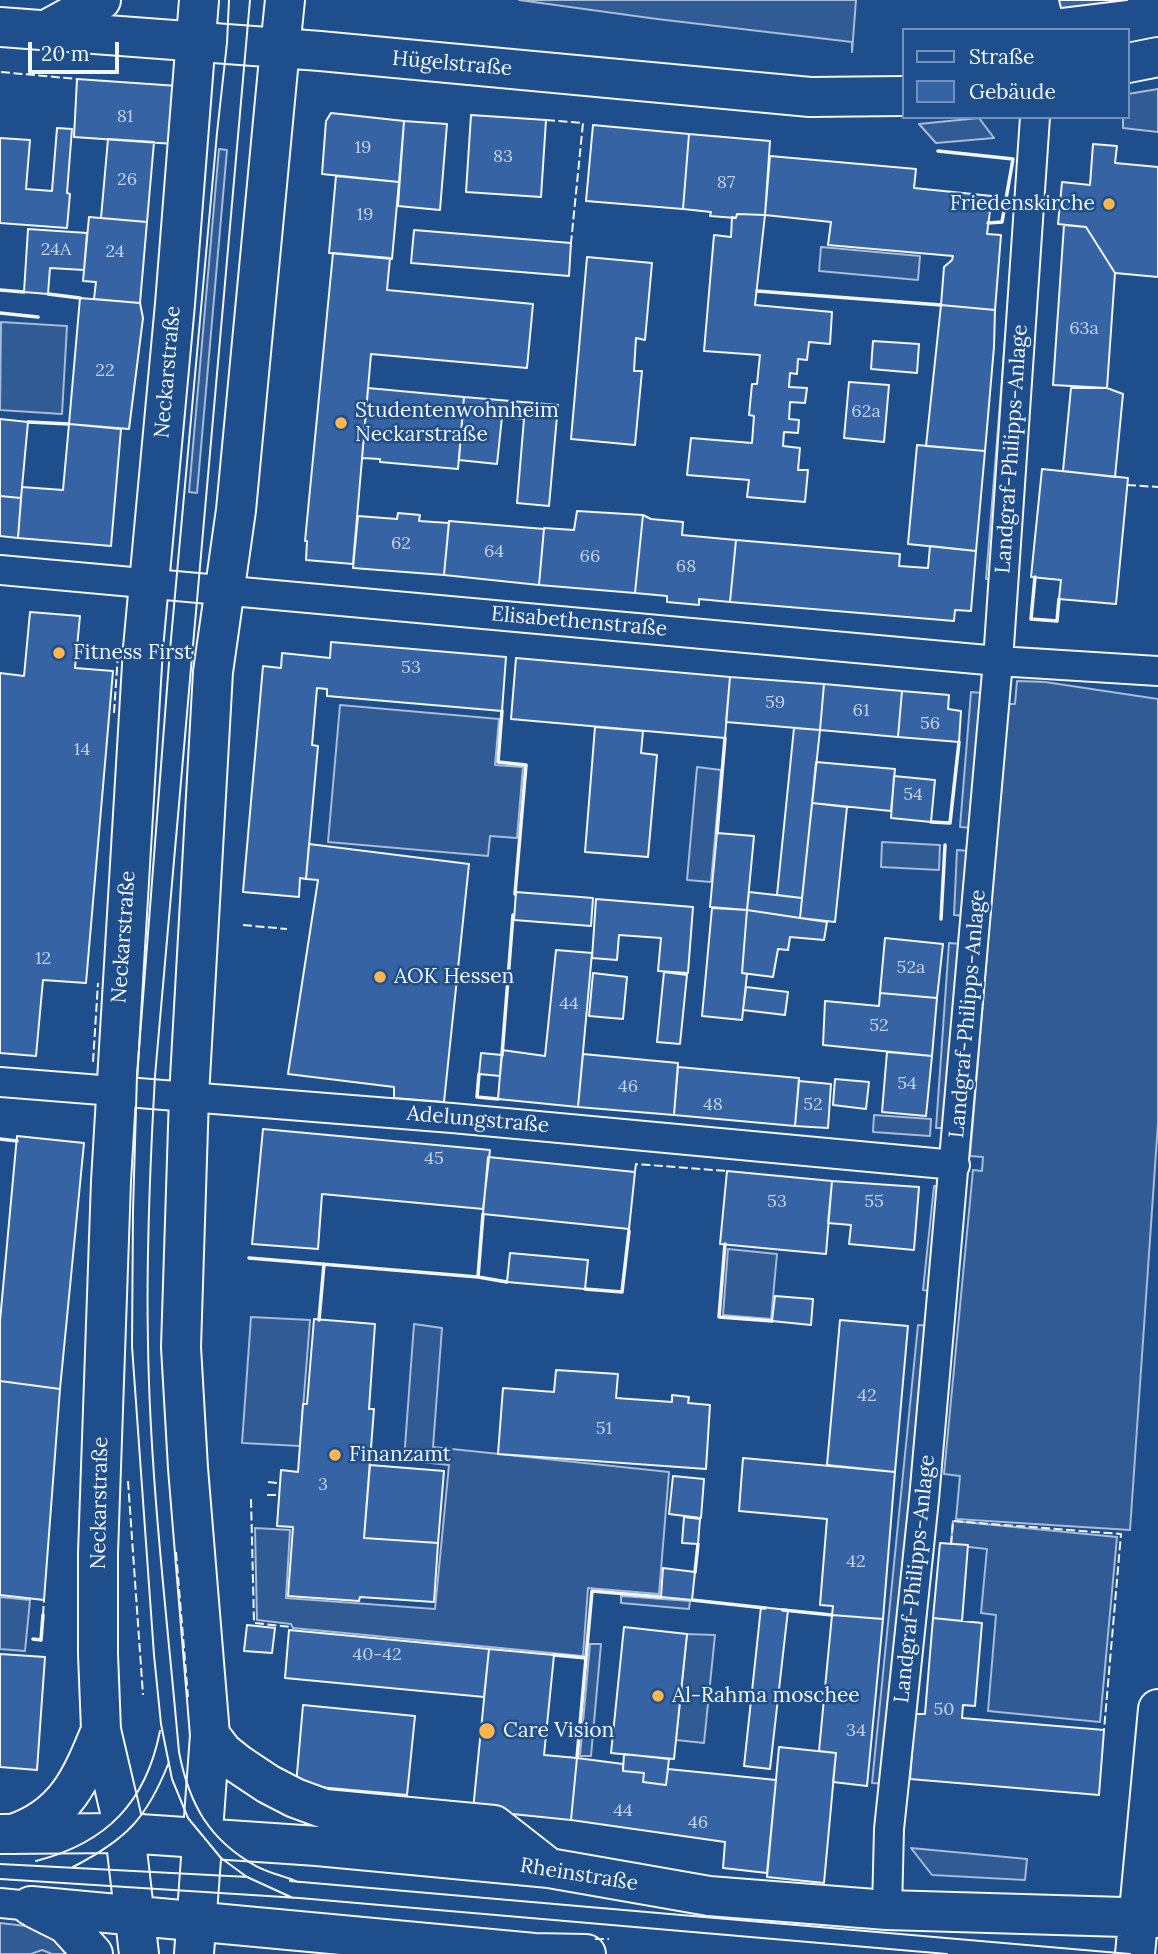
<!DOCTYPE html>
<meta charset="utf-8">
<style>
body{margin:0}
#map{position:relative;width:1158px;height:1954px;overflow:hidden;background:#1f4e8c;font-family:Lora,serif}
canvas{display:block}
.legend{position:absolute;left:902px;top:28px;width:228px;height:91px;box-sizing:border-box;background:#1f4e8c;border:2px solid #7391ba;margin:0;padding:9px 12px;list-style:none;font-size:21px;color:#f2f6ff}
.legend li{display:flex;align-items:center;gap:14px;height:35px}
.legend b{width:35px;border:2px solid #7391ba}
.scale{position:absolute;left:28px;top:42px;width:91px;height:32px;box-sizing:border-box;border:4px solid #f2f6ff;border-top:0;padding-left:9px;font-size:21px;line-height:24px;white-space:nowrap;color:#f2f6ff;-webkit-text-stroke:5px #1f4e8c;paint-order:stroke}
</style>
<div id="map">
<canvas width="1158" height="1954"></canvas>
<ul class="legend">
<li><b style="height:9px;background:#1f4e8c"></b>Straße</li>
<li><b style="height:19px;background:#3563a3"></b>Gebäude</li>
</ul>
<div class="scale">20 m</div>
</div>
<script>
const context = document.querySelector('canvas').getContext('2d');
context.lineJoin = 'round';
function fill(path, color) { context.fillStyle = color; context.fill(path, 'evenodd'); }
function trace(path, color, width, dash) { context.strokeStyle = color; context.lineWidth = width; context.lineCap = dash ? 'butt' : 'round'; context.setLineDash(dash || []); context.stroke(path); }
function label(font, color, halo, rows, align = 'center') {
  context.font = font + ' Lora,serif'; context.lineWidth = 5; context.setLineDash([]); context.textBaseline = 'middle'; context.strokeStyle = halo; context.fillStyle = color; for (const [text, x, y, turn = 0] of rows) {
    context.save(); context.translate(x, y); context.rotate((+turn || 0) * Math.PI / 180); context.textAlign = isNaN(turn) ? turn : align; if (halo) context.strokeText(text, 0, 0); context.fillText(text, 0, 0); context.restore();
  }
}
const built = new Path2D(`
 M519,0H856L852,52V42L657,19Z
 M1158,89V132L1123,128V117H1128V94Z
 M979,118L994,138L936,143L919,124Z
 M219,149L227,150L197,493L189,492Z
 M821,247L920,256L918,280L819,271Z
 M1007,315L1018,316L997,579H986Z
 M1,322L67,326L62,414L0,410Z
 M1017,681L1045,682L1158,699V1123L1130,1530L956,1519L960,1476L944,1474L973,1170L982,1171L983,1157L970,1156L1008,704H1015Z
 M971,692L983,693L972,828L960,827Z
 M340,705L499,719L495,765L523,767L517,838L490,836L488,856L328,842Z
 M697,767L721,770L711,882L687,880Z
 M882,842L940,845L939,870L881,867Z
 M957,850L969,851L967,916L954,915Z
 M949,943L961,944L948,1128H936Z
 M874,1115L931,1119L930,1136L873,1132Z
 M934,1186L944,1187L933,1291L923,1290Z
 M728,1249L777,1254L771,1319L723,1315Z
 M251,1317L310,1320L300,1446L242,1443Z
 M414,1324L442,1328L433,1447L669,1472L659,1594L588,1588L583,1656L293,1628L291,1624L257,1620L255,1528L290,1530L286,1598L435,1609L449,1465L404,1460Z
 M918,1325L930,1326L885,1784L872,1783Z
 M953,1521L1117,1537L1100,1722L988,1711L996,1615L981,1613L987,1549L951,1545Z
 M621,1596L690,1601L689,1609L621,1603Z
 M0,1597L30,1600L25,1651L0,1649Z
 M687,1634L715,1635L704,1743L676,1740Z
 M590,1644H601L591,1756H580Z
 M911,1848L1027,1859L1025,1880L932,1875Z
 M0,1923L26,1926L44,1931L80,1954H52L42,1950L31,1954H0Z`);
const building = new Path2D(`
 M1059,0H1127L1061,8Z
 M77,79L178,86L174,144L74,137Z
 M331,113L404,121L399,182L322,174L326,121Z
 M471,115L546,120L541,197L466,192Z
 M404,121L447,124L440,210L398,206Z
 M593,125L689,134L683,209L586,201Z
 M57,128L72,129L67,193L70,194L67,228L0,223V138L30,140L26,189L52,191Z
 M689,134L770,141L765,215L737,214L736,218L710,216L711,212L683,209Z
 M108,139L154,142L147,222L101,218Z
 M1093,144L1117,146L1115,163L1158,167V277L1115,273L1086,227L1058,224L1062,182L1090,185Z
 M770,156L916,169L914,188L992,196L987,234L1001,235L995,310L941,305L944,267L952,260L953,256L828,245L831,222L765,215Z
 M336,176L399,182L392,259L329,253Z
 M737,214L765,215L755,305L832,312L830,344L809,342L807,360L798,359L797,374L790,373L789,387L807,388L805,403L790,402L789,419L799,420L798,433L784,432L783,446L800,448L798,470H808L805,502L747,497L749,480L687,475L691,438L752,443L754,416L749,415L752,384H757L760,355L704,351L714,235L731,237L732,217L736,218Z
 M89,217L147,222L140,303L94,299L96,282L83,281Z
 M1064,225L1086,227L1115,273L1107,388L1053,385Z
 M28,229L87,233L84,270L50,268L48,294L24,292Z
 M414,230L571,243L569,276L411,263Z
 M333,253L390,258L387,290L533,304L527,368L371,354L353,564L306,560L307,541H305Z
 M587,257L652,263L645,340L636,338L634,371H642L635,445L571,439Z
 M80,298L140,303L143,318L129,429L69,424Z
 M941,305L995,310L994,347L985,451L926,446Z
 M873,341L919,344L917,373L871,369Z
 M849,382L889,385L884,442L844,438Z
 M368,388L464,397L458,469L380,462V459L362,458Z
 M1071,388H1107L1123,394L1115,477L1063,471Z
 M464,397L558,405L549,506L517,503L524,419L502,417L497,464L459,460Z
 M0,419L28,422L21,498L0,496Z
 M69,424L121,429L111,546L18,538L22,487L63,490Z
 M917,445L985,451L976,551L908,544Z
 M1042,469L1128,478L1116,604L1059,599L1061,580L1031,577Z
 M0,496L21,498L18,538L0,536Z
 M577,511L643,515L635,593L539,585L544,528L574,530Z
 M398,513L420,515L419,521L449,523L444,575L353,568L358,516L397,519Z
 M643,515L651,519L683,522L682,535L736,540L730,602L699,599V605L667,602V596L635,593Z
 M449,521L544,529L539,585L444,575Z
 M736,540L900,554L899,566L928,568L930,546L976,551L971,611L955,610L954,621L730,602Z
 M30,612L80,616L75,668L113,671L86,983L43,980L36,1056L0,1053V673L24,676Z
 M331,642L506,657L502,711L327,696V689L317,688L312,745L318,746L306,879L300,878L299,897L243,892L263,666L281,668L282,653L330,658Z
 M516,658L730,677L725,738L511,719Z
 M730,677L824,684L820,730L726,722Z
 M824,684L902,691L898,737L820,730Z
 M902,691L949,695L948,709L961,711L959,742L898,737Z
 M595,727L643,731L641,753L657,755L648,857L585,852Z
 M794,728L820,730L802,898L777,895Z
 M816,762L895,769L891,811L812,803Z
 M894,776L935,780L931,822L891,818Z
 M812,803L847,807L835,922L800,918Z
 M717,833L754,836L747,910L710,907Z
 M309,844L469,864L444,1102L394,1098V1087L288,1074L318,880L306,879Z
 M516,892L593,898L591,926L514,920Z
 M749,892L802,898L800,918L747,910Z
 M596,899L693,907L688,973L658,971L661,938L619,935L617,960L592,958Z
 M712,908L747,910L742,973L747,974L742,1020L702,1016Z
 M747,910L827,922L824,940L790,937L788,950L778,949L773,977L742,973Z
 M885,938L943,944L937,998L880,993Z
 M556,950L592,953L578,1107L498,1099L502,1050L545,1056Z
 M664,972L687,975L680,1044L657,1042Z
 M593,973L627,977L623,1019L589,1016Z
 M746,987L788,992L785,1015L743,1010Z
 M880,993L937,998L932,1056L823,1045L825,1001L879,1006Z
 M887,1052L932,1056L926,1116L882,1112Z
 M481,1053L502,1055L500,1076L479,1074Z
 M583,1054L678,1063L674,1115L578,1107Z
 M678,1067L799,1078L795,1126L674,1115Z
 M835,1079L869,1082L866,1109L833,1105Z
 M799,1081L831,1084L828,1128L795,1126Z
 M263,1129L490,1150L483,1209L322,1194L318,1249L252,1244Z
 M17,1136L84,1143L60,1389L0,1381V1321Z
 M488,1157L635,1172L629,1229L483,1214Z
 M727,1171L832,1181L826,1254L720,1244Z
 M832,1181L919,1187L914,1250L849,1244L851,1225L828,1223Z
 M510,1253L588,1260L585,1289L507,1282Z
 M775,1296L813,1299L811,1325L772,1321Z
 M314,1319L375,1324L369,1409H374L364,1538L438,1543L434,1602L360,1597L359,1601L288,1596L293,1527L277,1526L281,1470L298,1472L303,1404H307Z
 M840,1320L908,1326L895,1472L827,1465Z
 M556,1370L618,1374L616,1398L672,1402V1395L689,1397L688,1403L710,1405L706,1469L498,1454L503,1388L554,1392Z
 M0,1381L60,1389L44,1600L0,1595Z
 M743,1458L895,1472L883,1619L832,1615L833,1606L820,1605L827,1519L739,1511Z
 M370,1465L444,1471L438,1543L364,1538Z
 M673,1476L704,1479L701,1518L669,1514Z
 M684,1517L700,1519L698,1544L682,1543Z
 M940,1543L968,1545L962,1621L933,1618Z
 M663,1568L695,1572L692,1600L661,1597Z
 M761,1607L788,1610L770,1769L744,1766Z
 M832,1615L883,1619L867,1786L833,1782L836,1753L819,1751Z
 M933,1618L982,1623L975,1706L963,1705L962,1718L1104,1730L1099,1795L910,1779L915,1714H925Z
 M247,1625L275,1628L272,1653L244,1651Z
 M624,1627L687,1634L674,1759L611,1753Z
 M289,1630L489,1649L484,1697L285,1678Z
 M489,1649L554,1655L544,1755L577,1758L571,1820L473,1810Z
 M0,1654L45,1657L37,1770L0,1767Z
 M303,1705L415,1716L407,1795L296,1785Z
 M779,1747L836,1753L824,1883L767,1877Z
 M624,1754L669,1759L666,1785L643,1782L644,1773L623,1771Z
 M577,1758L623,1764V1771L644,1773L643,1782L666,1785L668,1769L776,1780L767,1873L723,1868L725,1842L571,1820Z`);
const street = new Path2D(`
 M0,570L998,661L1158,671
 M0,1082L452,1118L955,1165
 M0,1903L31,1906
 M887,1910L889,1829L924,1499L998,661L1035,117`);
const secondary = new Path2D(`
 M46,30L101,0
 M280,48L285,0
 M125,1833L101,1730L98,1654V1553L111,1181L143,648L175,304L199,0
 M13,1834C66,1816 81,1779 101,1730`);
const primary = new Path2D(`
 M0,27L320,51L810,97L904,96
 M1128,63L1158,57
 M210,1735L223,1752L238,1764L268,1784L295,1798L325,1809L494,1825L549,1868
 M125,1833L139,1954
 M0,1834L125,1833L317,1846L549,1868L709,1896L887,1910L1158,1918
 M31,1906L534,1953L586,1954
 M36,1909L66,1924L93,1954
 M194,1954L210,1735L188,1468L181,1347L189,1096L213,672L236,510L280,48
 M1135,1954L1158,1709`);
const tram = new Path2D(`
 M229,0L227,43L217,133L170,650L137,1075L133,1211L132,1346L154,1655L161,1724L172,1779L188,1818L221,1858L247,1877L293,1898
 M250,0L155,1076C150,1165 146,1254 148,1343C150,1479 167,1616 179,1752C189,1804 209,1840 256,1866C269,1873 284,1876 298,1882
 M36,1861C107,1843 146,1802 160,1731
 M0,1864L248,1877
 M73,1867C127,1839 147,1818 169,1762
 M0,1879L299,1898L947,1954
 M290,1881L1130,1954`);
const fence = new Path2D(`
 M1,72L77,79
 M546,120L583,123L571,243
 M1127,485L1158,487
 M114,713L118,654
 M243,925L287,929
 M93,1062L98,983
 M635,1171L636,1164L727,1171
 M128,1481L143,1695
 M268,1482L278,1483
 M267,1495H277
 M251,1499L254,1623L290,1627
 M951,1545L953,1521L1121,1534L1104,1730
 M176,1552L188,1697
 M43,1615L44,1600
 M595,1939H609`);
const wall = new Path2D(`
 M938,151L1013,159L1002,222L988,223
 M0,290L24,292
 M757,291L941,305
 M48,294L80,298
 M0,313L38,317
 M28,422L69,424
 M1035,577L1031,619L1057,621L1059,599
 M502,711L498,762L526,765L515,894
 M931,822L950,823L959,742
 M717,833L725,738
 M941,919L945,845
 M502,1055L513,915
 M479,1074L477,1097L498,1099
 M0,1139L17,1141
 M725,1244L719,1317L772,1321
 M249,1258L478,1277L483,1214
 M478,1277L507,1282
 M585,1289L622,1292L629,1231
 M319,1320L324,1264
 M695,1572L698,1544
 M692,1600L765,1608
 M783,1610L832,1615
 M33,1639L41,1640L43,1615
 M554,1655L586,1658
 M577,1758L592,1591L661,1597`);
const markers = [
 [1109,204,7,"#ffb74d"],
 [341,423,7,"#ffb74d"],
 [59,653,7,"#ffb74d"],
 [380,977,7,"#ffb74d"],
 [335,1455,7,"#ffb74d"],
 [658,1696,7,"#ffb74d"],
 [487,1731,9,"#ffb74d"]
];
const numberNames = [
 ["81",125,117],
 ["19",363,148],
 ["83",503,157],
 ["26",127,180],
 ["87",726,183],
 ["19",365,215],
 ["24A",56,250],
 ["24",115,252],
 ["63a",1084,329],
 ["22",105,371],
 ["62a",866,412],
 ["62",401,544],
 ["64",494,552],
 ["66",590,557],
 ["68",686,567],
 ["53",411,668],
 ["59",775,703],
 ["61",861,711],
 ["56",930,724],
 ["14",82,750],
 ["54",913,795],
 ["12",43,959],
 ["52a",911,968],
 ["44",569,1004],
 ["52",879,1026],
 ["54",907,1084],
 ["46",628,1087],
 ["48",713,1105],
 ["52",813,1105],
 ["45",434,1159],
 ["53",777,1202],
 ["55",874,1202],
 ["42",867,1396],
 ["51",604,1429],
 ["3",323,1485],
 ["42",856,1562],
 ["40-42",377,1655],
 ["50",944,1710],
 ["34",856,1731],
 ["44",623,1811],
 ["46",698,1823]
];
const streetNames = [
 ["Hügelstraße",452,64,5],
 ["Neckarstraße",168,372,-85],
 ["Landgraf-Philipps-Anlage",1012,449,-86],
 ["Elisabethenstraße",579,622,5],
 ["Neckarstraße",124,937,-86],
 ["Landgraf-Philipps-Anlage",968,1014,-85],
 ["Adelungstraße",478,1120,5],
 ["Neckarstraße",100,1503,-89],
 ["Landgraf-Philipps-Anlage",915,1579,-84],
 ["Rheinstraße",579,1875,9]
];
const poiNames = [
 ["Friedenskirche",1095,204,"right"],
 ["Studentenwohnheim",355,411],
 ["Neckarstraße",355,435],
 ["Fitness First",73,653],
 ["AOK Hessen",394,977],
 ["Finanzamt",349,1455],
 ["Al-Rahma moschee",672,1696],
 ["Care Vision",503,1731]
];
fill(built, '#305b95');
trace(built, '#a8bbd7', 2);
fill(building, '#3563a3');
trace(building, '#f2f6ff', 2);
trace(street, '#f2f6ff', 32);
trace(secondary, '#f2f6ff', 42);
trace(primary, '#f2f6ff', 42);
trace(street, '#1f4e8c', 28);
trace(secondary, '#1f4e8c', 38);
trace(primary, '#1f4e8c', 38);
trace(tram, '#f2f6ff', 2);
trace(fence, '#f2f6ff', 2, [9, 3.5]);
trace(wall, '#f2f6ff', 3.5);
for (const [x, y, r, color] of markers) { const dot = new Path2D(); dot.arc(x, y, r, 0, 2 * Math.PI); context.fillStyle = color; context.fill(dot); trace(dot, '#1f4e8c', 2.5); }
label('18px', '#c3d1e8', null, numberNames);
label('21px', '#f2f6ff', '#1f4e8c', streetNames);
label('21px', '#f2f6ff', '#1f4e8c', poiNames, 'left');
</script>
